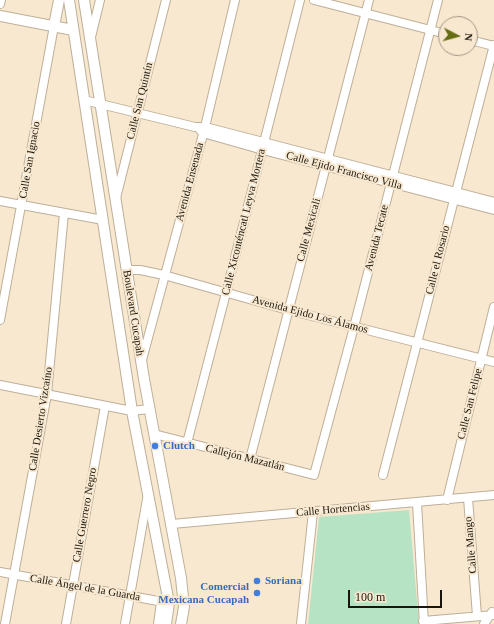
<!DOCTYPE html>
<meta charset="utf-8">
<style>
body{margin:0}
#map{position:relative;width:494px;height:624px;overflow:hidden;background:#f8e8d0;font-family:Georgia,serif}
canvas{display:block}
.north{position:absolute;left:438px;top:16px;width:40px;height:40px;box-sizing:border-box;background:#f8e8d0;border:1px solid #a09482;border-radius:50%;rotate:96deg;font-size:11px;font-weight:700;line-height:16px;text-align:center;color:#1b160d}
.north::after{content:'';display:block;margin:auto;width:14px;height:18px;background:#666c11;clip-path:polygon(50% 0,100% 100%,50% 72%,0 100%)}
.scale{position:absolute;left:348px;top:590px;width:94px;height:18px;box-sizing:border-box;border:2px solid #1b160d;border-top:0;padding-left:5px;font-size:12px;line-height:14px;white-space:nowrap;color:#1b160d;-webkit-text-stroke:3px #f8e8d0;paint-order:stroke}
</style>
<div id="map">
<canvas width="494" height="624"></canvas>
<div class="north">N</div>
<div class="scale">100 m</div>
</div>
<script>
const context = document.querySelector('canvas').getContext('2d');
context.lineJoin = 'round';
function fill(path, color) { context.fillStyle = color; context.fill(path, 'evenodd'); }
function trace(path, color, width, dash) { context.strokeStyle = color; context.lineWidth = width; context.lineCap = dash ? 'butt' : 'round'; context.setLineDash(dash || []); context.stroke(path); }
function label(font, color, halo, rows, align = 'center') {
  context.font = font + ' Georgia,serif'; context.lineWidth = 4; context.setLineDash([]); context.textBaseline = 'middle'; context.strokeStyle = halo; context.fillStyle = color; for (const [text, x, y, turn = 0] of rows) {
    context.save(); context.translate(x, y); context.rotate((+turn || 0) * Math.PI / 180); context.textAlign = isNaN(turn) ? turn : align; if (halo) context.strokeText(text, 0, 0); context.fillText(text, 0, 0); context.restore();
  }
}
const green = new Path2D(`
 M409,510L419,624H308L319,517Z`);
const minor = new Path2D(`
 M314,0L446,34
 M0,4L1,0
 M91,37L100,0
 M470,40L494,46
 M84,100L195,127H205L213,129L494,202
 M200,130L203,133L263,150L494,210
 M116,198L166,0
 M0,201L103,220
 M126,270H140L164,275L288,310L494,362
 M0,320L54,26
 M142,360L205,127L235,0
 M0,385L132,411L149,409
 M154,434L314,475L354,327L438,0
 M187,443L226,293L300,0
 M250,459L369,0
 M383,475L494,45
 M468,498L477,616
 M447,500L494,307
 M417,503L424,624
 M172,524L494,495
 M0,572L169,603
 M423,621L494,615
 M5,624L47,394L64,213
 M66,624L105,406
 M125,624L147,499
 M158,624L161,602
 M301,624L313,512
 M484,624L492,612`);
const major = new Path2D(`
 M69,0L132,411L169,603L166,624
 M84,0L144,379L181,578L184,607L181,624
 M0,16L73,30
 M54,26L59,0`);
const markers = [
 [155,446,4,"#3f7fe0"],
 [257,581,4,"#3f7fe0"],
 [257,593,4,"#3f7fe0"]
];
const streetNames = [
 ["Calle San Quintín",140,101,-76],
 ["Calle San Ignacio",30,160,-80],
 ["Calle Ejido Francisco Villa",344,171,15],
 ["Avenida Ensenada",190,182,-75],
 ["Calle Xiconténcatl Leyva Mortera",244,222,-76],
 ["Calle Mexicali",309,230,-75],
 ["Avenida Tecate",377,238,-76],
 ["Calle el Rosario",438,260,-76],
 ["Boulevard Cucapah",133,313,81],
 ["Avenida Ejido Los Álamos",310,315,15],
 ["Calle San Felipe",470,404,-76],
 ["Calle Desierto Vizcaíno",41,419,-81],
 ["Callejón Mazatlán",245,458,14],
 ["Calle Hortencias",333,510,-5],
 ["Calle Guerrero Negro",85,515,-80],
 ["Calle Mango",471,545,-95],
 ["Calle Ángel de la Guarda",85,588,10]
];
const shopNames = [
 ["Clutch",163,446],
 ["Soriana",265,581],
 ["Comercial",249,587,"right"],
 ["Mexicana Cucapah",249,600,"right"]
];
fill(green, '#b7e3c5');
trace(minor, '#beaf98', 10);
trace(major, '#beaf98', 12);
trace(minor, '#fff', 8);
trace(major, '#fff', 10);
for (const [x, y, r, color] of markers) { const dot = new Path2D(); dot.arc(x, y, r, 0, 2 * Math.PI); context.fillStyle = color; context.fill(dot); trace(dot, '#f8e8d0', 1.5); }
label('11px', '#1b160d', '#f8e8d0', streetNames);
label('bold 11px', '#366cbe', '#f8e8d0', shopNames, 'left');
</script>
